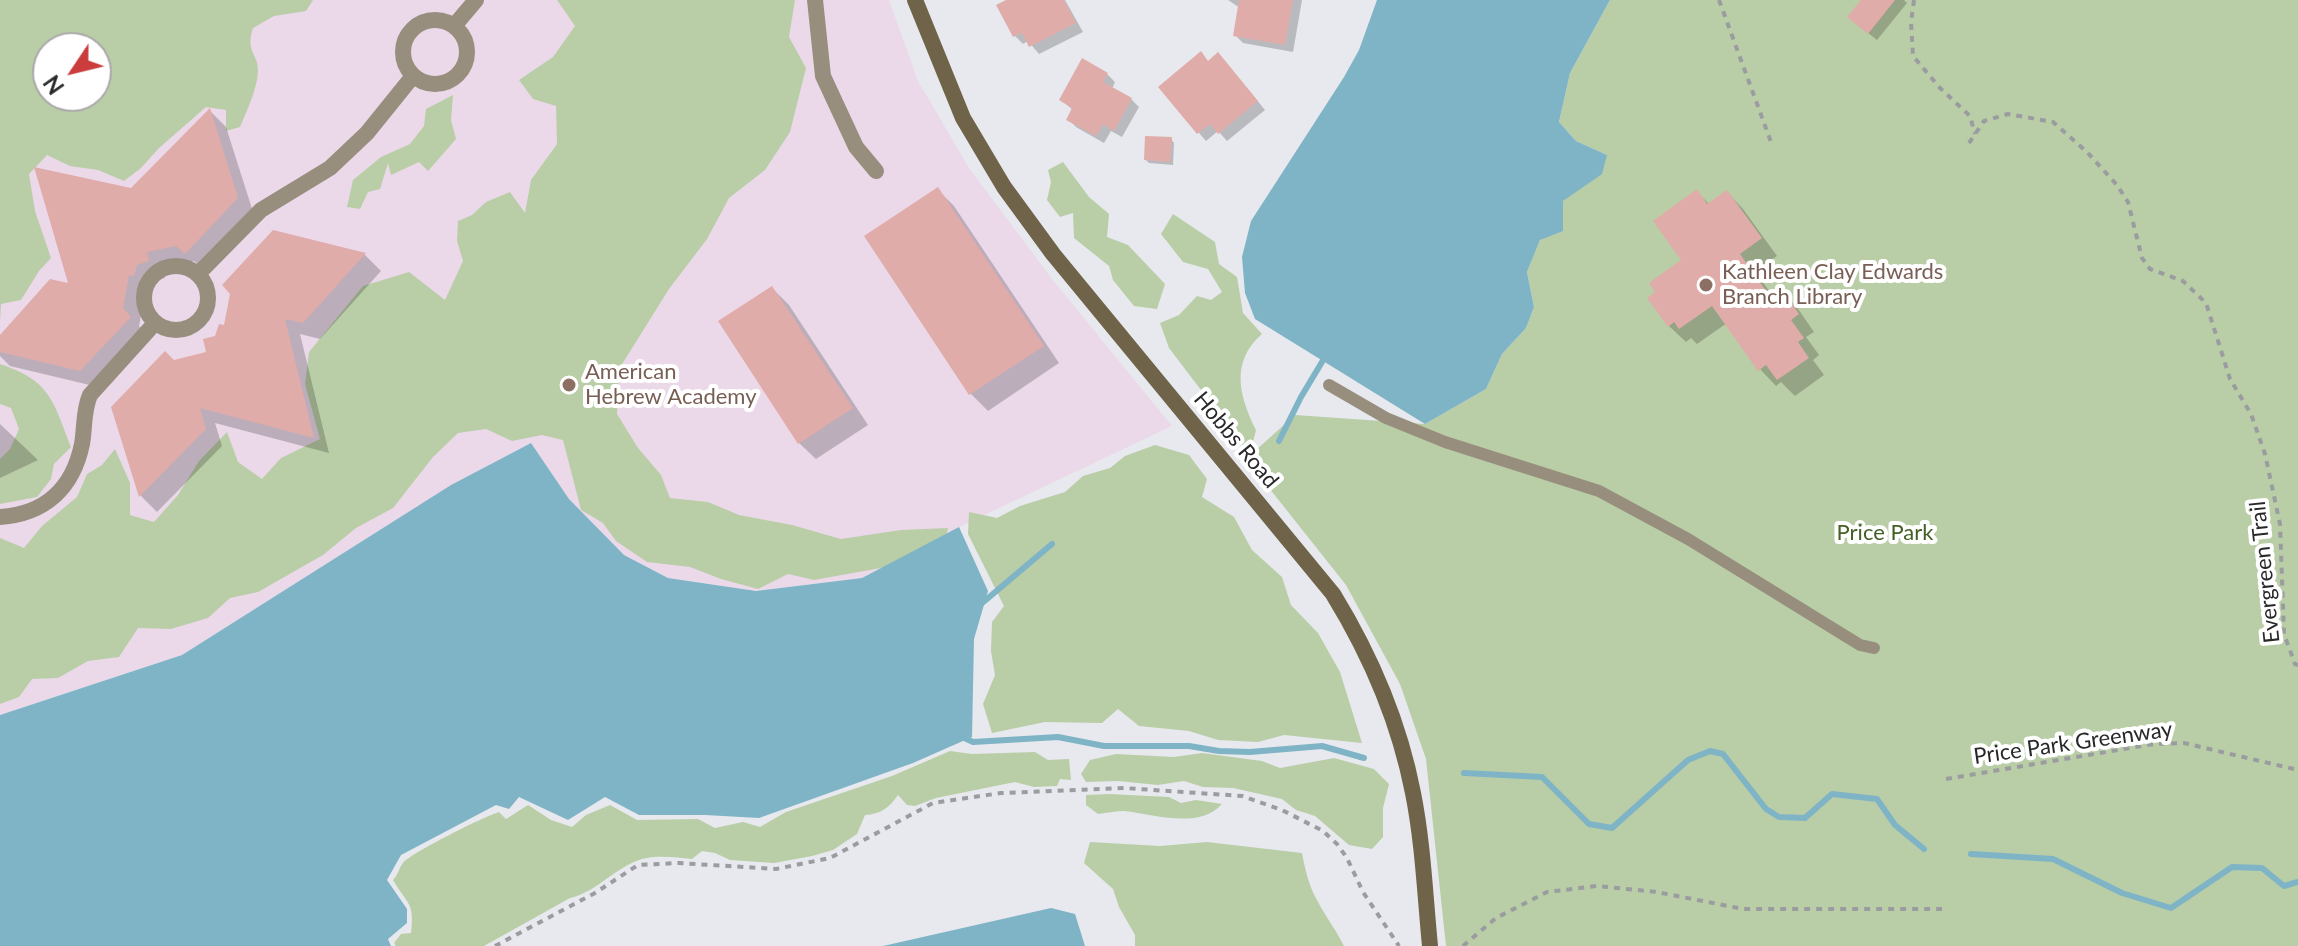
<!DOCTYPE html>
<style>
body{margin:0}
#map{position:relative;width:2298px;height:946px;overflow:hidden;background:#e7e9ee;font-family:Lato,sans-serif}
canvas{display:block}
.north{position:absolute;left:32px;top:32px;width:80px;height:80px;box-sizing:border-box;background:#fff;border:2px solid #a9a9aa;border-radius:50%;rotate:235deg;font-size:22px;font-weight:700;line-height:32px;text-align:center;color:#28282a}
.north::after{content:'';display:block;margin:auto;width:28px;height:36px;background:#cb3c3d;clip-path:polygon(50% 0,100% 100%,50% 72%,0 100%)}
</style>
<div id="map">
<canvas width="2298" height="946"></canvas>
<div class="north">N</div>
</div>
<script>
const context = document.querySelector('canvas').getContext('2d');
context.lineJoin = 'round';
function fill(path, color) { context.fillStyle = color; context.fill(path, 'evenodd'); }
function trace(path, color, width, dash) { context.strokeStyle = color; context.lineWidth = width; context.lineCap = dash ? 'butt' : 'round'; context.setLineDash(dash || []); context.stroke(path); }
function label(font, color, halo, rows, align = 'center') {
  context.font = font + ' Lato,sans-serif'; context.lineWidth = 8; context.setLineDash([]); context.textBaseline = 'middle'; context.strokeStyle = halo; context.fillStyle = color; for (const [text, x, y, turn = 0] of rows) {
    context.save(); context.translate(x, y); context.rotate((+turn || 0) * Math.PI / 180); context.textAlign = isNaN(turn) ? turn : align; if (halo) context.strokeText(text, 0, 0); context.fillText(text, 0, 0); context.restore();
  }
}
const education = new Path2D(`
 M0,0H889L918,81L969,168L1052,279L1172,426L959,527L862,578L755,591L668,578L624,555L569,499L531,443L451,485L182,655L0,715ZM48,48H96V96H48Z`);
const green = new Path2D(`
 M0,0H313L306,11L274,16L253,28C245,53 258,52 258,71C257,90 247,110 240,127L226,131V110L206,107L159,148L141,168L124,181L98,170L70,166L47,155L29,174L35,211L51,258L39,271L21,300L1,304L0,322ZM48,48H96V96H48Z
 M557,0H795L789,37L806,68L790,132L765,170L729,198L707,239L669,289L619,369L617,414L638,448L661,475L670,498L708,502L739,515L792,525L841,539L901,530L948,528L942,557L814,580L788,574L758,589L721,579L690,567L647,562L616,541L603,523L581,510L563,440L542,435L512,441L486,429L458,433L433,457L393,508L356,528L323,555L258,592L230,598L208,618L171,629L138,628L119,657L88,661L58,678L32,679L19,697L0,704V538L24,548L42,526L77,497L87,474L102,465L115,449L130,483V515L154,522L178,495L199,461L227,432L238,462L262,479L281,458L320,439L305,384L309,352L363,286L409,272L445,300L463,261L457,241L458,221L472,215L486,202L510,192L525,213L531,180L557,144L556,106L533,99L519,80L553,57L575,26Z
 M1610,0H2298V946H1446L1426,759L1400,684L1346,585L1246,459L1295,415L1425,424L1486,389L1502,354L1526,328L1534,307L1527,272L1540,240L1563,201L1607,155L1576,141L1559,122L1570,73Z
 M453,95L451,120L456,139L428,171L419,162L391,175L388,163L380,189L368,192L360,209L347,207L353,180L381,157L410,144L424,126L426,109Z
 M1063,162L1089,197L1109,214L1107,237L1128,245L1165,284L1157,309L1134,306L1113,280L1109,266L1074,238L1073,213L1060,217L1047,200L1051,182L1048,170Z
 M1173,214L1215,242L1219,264L1237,277L1243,313L1262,334C1230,362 1239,396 1256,430L1252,446H1243L1210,406L1201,390L1169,348L1160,323L1179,315L1197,296L1211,300L1222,292L1208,269L1183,262L1161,234Z
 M0,364C51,381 53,401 71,447L54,464L51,479L37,497L0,504V459L10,449L19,429L11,408L0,404Z
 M1155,445L1189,455L1207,479L1202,497L1234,517L1252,550L1282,577L1291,605L1318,633L1340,672L1362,743L1284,735L1258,742L1218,740L1189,731L1139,726L1118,709L1102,723L1045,722L992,733L983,704L995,675L991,651L992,622L1004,606L968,534L969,512L997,518L1020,506L1065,492L1083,476L1110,468L1125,456Z
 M950,751L972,754L1035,752L1048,760L1069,759L1071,780L1060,779L1057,786L1034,787L1015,782L936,798L915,806L907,805L898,795C889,808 881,814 865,815L857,834L833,850L812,856L774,863L730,860L715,853L702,851L692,859C676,857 657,855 642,859C615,867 597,892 570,898L484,946H396L394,943L401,934L411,933C415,902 407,904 393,880C398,875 399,868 403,863C409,854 485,816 499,812L506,819L528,805L551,820L572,827L586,815L610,805L637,820L698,819L715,828L743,822L760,827L786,812L892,776Z
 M1202,753L1262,761L1280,768L1334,758L1374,769L1389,784L1383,808V837L1372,849L1349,845L1315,816L1296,810L1282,799L1233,788L1203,787L1184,781L1158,785L1118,781L1086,782L1081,774L1090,760L1116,754L1174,757Z
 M1109,794L1169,797L1181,803L1196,800L1222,804C1199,830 1154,814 1124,811C1116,811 1106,813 1098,814L1086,805V795Z
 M1090,842L1160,846L1207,842L1302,853C1305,869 1309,887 1318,902C1326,917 1336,930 1344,946H1135V935L1119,907L1113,889L1084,863Z`);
const water = new Path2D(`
 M1377,0H1610L1570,73L1559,122L1576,141L1607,155L1602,174L1563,201V231L1540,240L1527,272L1534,307L1526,328L1502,354L1486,389L1425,424L1255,319L1245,293L1242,257L1251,221L1344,77L1359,50Z
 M531,443L569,499L624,555L668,578L756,591L862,578L959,527L988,591L974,639L972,737L913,763L759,818L705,815H639L605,797L568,820L519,797L509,809L496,805L401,855L387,880L407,909V923L388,939L391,946H0V715L182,655L451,485Z
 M1051,908L1075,914L1085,946H883Z`);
const shadow = new Path2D(`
 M1010,0H1065L1083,32L1039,54L1028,41L1023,44L1015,36Z
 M1228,0H1302L1293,52L1243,43L1235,35L1240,8Z
 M1864,0H1904L1907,3L1877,40L1858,25Z
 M1209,63H1226L1265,110L1227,141L1218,131L1206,141L1199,133Z
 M1107,74L1115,82L1112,89L1131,99L1139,107L1122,137L1111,131L1104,143L1076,127L1068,119L1073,110L1061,100Z
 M210,111L226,127L254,215L203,269L194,261L162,269L165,278L153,281L150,292L146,291L139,326L147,335L98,387L10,366L0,356V347L70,285L132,190Z
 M1171,139L1174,143L1173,165L1149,163L1146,160Z
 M938,190L954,206L1059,363L988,411L971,394L867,237Z
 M1697,192L1710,205L1727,192L1743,209L1777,256L1755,271L1772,295L1780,290L1796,306L1814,332L1806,337L1819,355L1813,360L1824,375L1795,396L1781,382L1776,386L1760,369L1727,323L1697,344L1691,338L1686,342L1669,326Z
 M274,233L365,255L381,271L320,339L300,334L329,453L215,423L222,446L157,512L141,496L114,408L173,362L209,354L225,328Z
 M772,288L789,305L868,425L816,459L799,443Z
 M0,424L38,460L0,478Z`);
const stream = new Path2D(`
 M1279,441L1301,397L1325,357
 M981,604L1052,544
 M962,737L973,742L1058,737L1104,746H1189L1219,751L1250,752L1322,746L1364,758
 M1464,773L1542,777L1589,824L1612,828L1688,760L1710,751L1723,754L1766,809L1779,817L1805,818L1832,794L1877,799L1895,825L1924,849
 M1971,854L2053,859L2122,893L2171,908L2232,867L2262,868L2284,886L2298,882`);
const building = new Path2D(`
 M1006,0H1064L1076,23L1029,47L1022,33L1013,37L996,5Z
 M1239,0H1293L1285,45L1233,36Z
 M1861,0H1895L1868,34L1847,17Z
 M1201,51L1208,61L1218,52L1258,101L1218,134L1210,124L1197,134L1158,87Z
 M1082,58L1108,73L1103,82L1132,98L1114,131L1103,124L1096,136L1066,120L1072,108L1059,100Z
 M210,108L238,198L185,254L176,246L147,252L149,261L137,265L134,276L129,275L123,308L131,317L80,371L0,352V335L50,279L68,283L34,167L131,188Z
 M1145,136L1172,137L1170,162L1144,160Z
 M938,187L1044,346L969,395L864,236Z
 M1697,189L1707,204L1727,190L1762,238L1740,254L1769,295L1780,287L1799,314L1791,320L1804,338L1798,342L1809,358L1777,380L1766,365L1758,371L1712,306L1679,329L1674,322L1668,327L1647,298L1655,292L1649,283L1681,260L1653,221Z
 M273,230L366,253L303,323L285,319L314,438L200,408L206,429L139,497L111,407L165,351L174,360L206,352L203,339L215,336L219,324L224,325L230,294L222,285Z
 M772,286L853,408L798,444L718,321Z`);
const path = new Path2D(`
 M1719,0L1771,142
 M1914,0L1911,22L1913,56L1940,88L1970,116L1975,134
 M1969,143L1984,121L2008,114L2053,122L2087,152L2117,185L2128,202L2142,258L2150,269L2183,281L2206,303L2230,379L2251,414L2265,454L2280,524L2284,634L2295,664L2298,665
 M1946,779L2154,744L2184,743L2298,770
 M495,946L595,893L638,865L679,863L776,869L830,858L933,803L1001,793L1124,788L1242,796L1282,810L1323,831L1337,844L1347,858L1363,892L1399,946
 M1463,946L1496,918L1547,892L1597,886L1657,892L1743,909H1942`);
const lane = new Path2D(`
 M1329,385L1386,418L1445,442L1599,491L1688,539L1860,645L1874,648`);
const street = new Path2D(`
 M815,0L823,76L856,147L876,171
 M403 52a32 32 0 1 1 64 0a32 32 0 1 1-64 0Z
 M454,26L476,0
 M144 298a32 32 0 1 1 64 0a32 32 0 1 1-64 0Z
 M198,274L261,210L330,168L367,133L413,76
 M0,517C45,514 73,488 82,444C85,427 83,411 90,395L155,323`);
const secondary = new Path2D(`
 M915,0L963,118L1004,187L1053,254L1333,594C1371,656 1399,721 1413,793C1423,843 1425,895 1430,946`);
const markers = [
 [1706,285,8,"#8d6e63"],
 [569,385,8,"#8d6e63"]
];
const educationNames = [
 ["Kathleen Clay Edwards",1722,272],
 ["Branch Library",1722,297],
 ["American",585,372],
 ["Hebrew Academy",585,397]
];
const streetNames = [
 ["Hobbs Road",1236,440,50],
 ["Evergreen Trail",2265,572,-96],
 ["Price Park Greenway",2073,743,-8]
];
const parkNames = [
 ["Price Park",1885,533]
];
fill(education, '#ebd9ea');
fill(green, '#b9cea7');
fill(water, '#7fb4c6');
fill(shadow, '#0003');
trace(stream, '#7fb4c6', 6);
fill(building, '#e0aca9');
trace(path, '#9b9ca0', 4, [6, 6]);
trace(lane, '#978e7d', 12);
trace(street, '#978e7d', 16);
trace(secondary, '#6f6349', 16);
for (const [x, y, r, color] of markers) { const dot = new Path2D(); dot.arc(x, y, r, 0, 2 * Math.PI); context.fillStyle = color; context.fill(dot); trace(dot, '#fff', 3); }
label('22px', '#785e54', '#fff', educationNames, 'left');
label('22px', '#28282a', '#fff', streetNames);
label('22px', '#446025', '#fff', parkNames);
</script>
